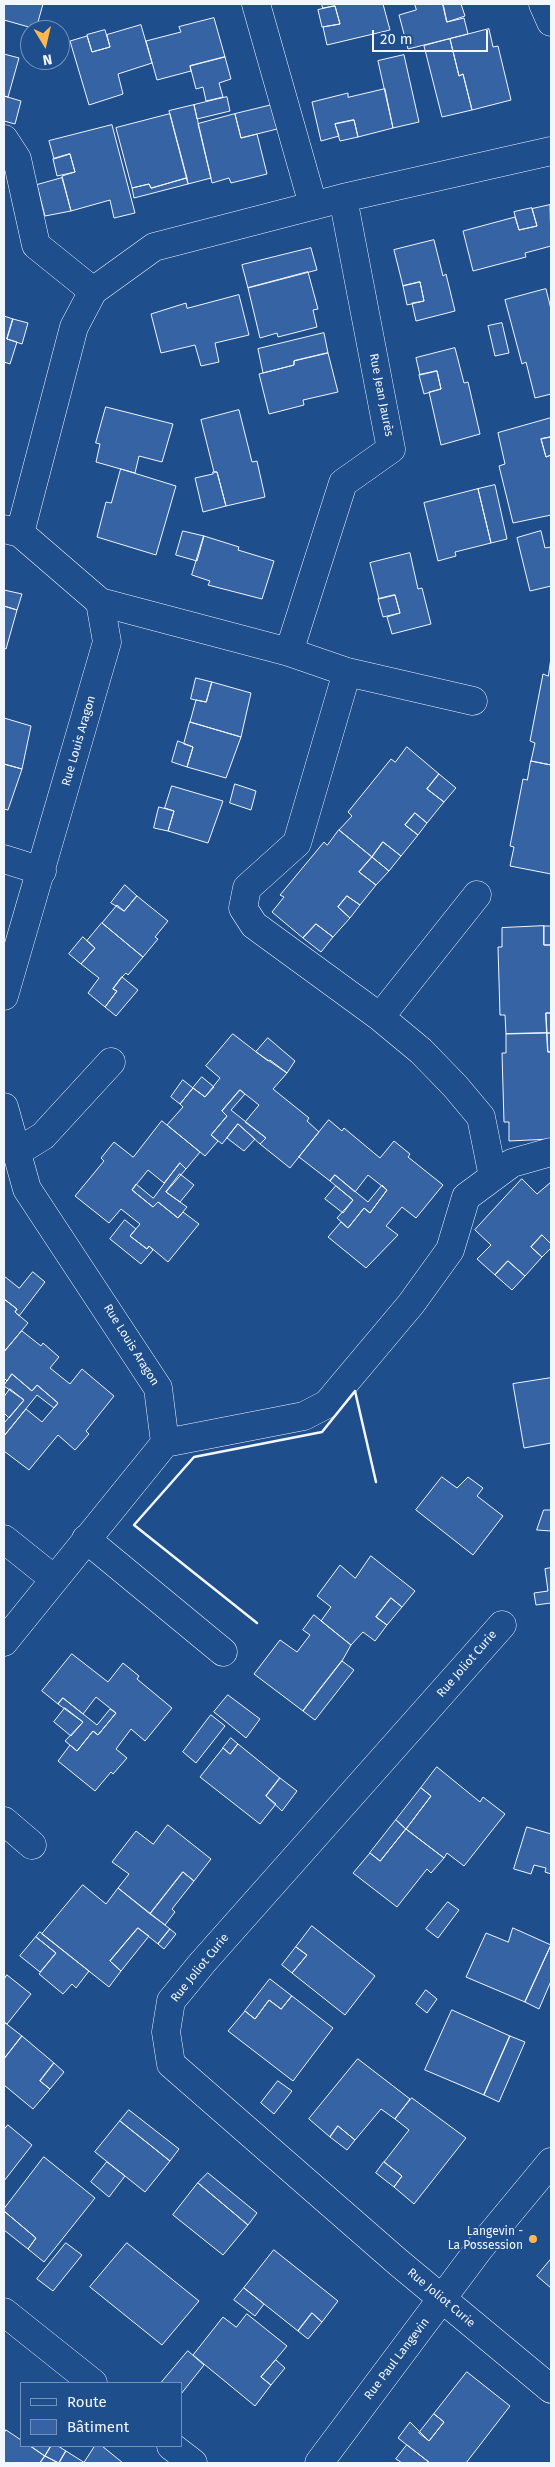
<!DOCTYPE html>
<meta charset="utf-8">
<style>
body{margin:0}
#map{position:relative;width:555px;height:2467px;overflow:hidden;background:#1f4e8c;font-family:"Fira Sans",sans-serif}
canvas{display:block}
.frame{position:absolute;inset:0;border:5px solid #f2f6ff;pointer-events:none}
.legend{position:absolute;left:20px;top:2382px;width:162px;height:65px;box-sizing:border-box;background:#1f4e8c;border:1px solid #7391ba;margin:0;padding:6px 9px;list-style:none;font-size:15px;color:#f2f6ff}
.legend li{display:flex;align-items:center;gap:10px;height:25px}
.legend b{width:25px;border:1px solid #7391ba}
.north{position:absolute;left:20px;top:20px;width:50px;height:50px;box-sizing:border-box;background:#1f4e8c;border:1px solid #7391ba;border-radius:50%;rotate:171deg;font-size:14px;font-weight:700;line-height:20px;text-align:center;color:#f2f6ff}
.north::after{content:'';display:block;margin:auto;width:18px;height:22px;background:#ffb74d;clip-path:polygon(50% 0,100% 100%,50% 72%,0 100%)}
.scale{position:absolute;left:372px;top:30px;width:116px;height:22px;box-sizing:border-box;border:2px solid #f2f6ff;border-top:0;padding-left:6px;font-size:15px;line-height:18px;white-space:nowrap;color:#f2f6ff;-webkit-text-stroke:4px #1f4e8c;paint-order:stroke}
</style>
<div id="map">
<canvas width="555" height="2467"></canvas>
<div class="frame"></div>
<ul class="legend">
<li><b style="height:6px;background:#1f4e8c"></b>Route</li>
<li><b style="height:14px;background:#3563a3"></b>Bâtiment</li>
</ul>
<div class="north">N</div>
<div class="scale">20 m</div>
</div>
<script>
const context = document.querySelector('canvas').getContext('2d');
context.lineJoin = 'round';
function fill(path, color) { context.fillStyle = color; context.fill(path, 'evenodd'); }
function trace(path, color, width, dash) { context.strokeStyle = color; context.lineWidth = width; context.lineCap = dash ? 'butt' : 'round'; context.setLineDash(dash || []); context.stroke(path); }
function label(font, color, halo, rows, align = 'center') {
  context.font = font + ' "Fira Sans",sans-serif'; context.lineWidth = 4; context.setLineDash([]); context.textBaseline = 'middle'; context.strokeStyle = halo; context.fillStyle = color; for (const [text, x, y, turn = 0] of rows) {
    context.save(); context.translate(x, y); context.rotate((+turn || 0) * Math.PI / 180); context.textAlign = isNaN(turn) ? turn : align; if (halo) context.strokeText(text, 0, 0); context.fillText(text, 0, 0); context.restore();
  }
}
const building = new Path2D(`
 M4,4H43L36,29L4,20Z
 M322,4H383L390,30L327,45L323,27L340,24L335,6L323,8Z
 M415,4H443L447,22L464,18L468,34L408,49L399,15L416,10Z
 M443,4H461L465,16L447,22Z
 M335,6L340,24L322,27L318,10Z
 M214,18L225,57L190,66L191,71L157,80L146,41L181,32L179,27Z
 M141,25L152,63L118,74L123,94L89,105L70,41L87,36L92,52L110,47L107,35Z
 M489,29L493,47L498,46L511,100L472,110L463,74L459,76L450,39Z
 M105,30L110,47L92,52L87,35Z
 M450,39L459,76L463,74L472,110L442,117L424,46Z
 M4,54L19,58L8,97L4,96Z
 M404,55L419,122L393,128L378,61Z
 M225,57L231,79L219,83L223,97L206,101L203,87L196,89L190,66Z
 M385,89L393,128L358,137L354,120L335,124L339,136L321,141L312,102L348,93V97Z
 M4,96L21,101L15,124L4,121Z
 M227,97L230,111L197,119L194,105Z
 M194,105L211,178L188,184L169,111Z
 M272,105L277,129L241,138L235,114Z
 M170,114L187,178L151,188L149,184L132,188L116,128Z
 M235,114L241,138L257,134L267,174L231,183L229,178L212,183L198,124Z
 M354,120L358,137L340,141L335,124Z
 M112,125L135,213L114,218L110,200L71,211L62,176L75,172L70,154L54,159L49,141Z
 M70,154L75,172L57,176L53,159Z
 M62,178L71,211L45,216L37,185Z
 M187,178L188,184L134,198L132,188L149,184L151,188Z
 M550,205L551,246L525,253L526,257L473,271L463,231L515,217L519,230L537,226L532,209Z
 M532,208L537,226L519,230L514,212Z
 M434,240L443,276L446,274L455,311L416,321L412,303L424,301L420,282L403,286L394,250Z
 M311,248L317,270L248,288L242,265Z
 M308,272L318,309L313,310L317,327L278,337L277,333L260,338L248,288Z
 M420,282L424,301L407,305L403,286Z
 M546,289L551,309V394L535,398L526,362L522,364L505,300Z
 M239,295L249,335L215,343L219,362L201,366L195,345L161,353L151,314L186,303L187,308Z
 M4,316L13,319L7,339L17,342L10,364L4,362Z
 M13,319L28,323L22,344L7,339Z
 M502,323L509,353L495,356L488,326Z
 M324,333L328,353L294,361V365L263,373L258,349Z
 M455,348L464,383L468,382L480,434L441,445L429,392L441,389L437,371L420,375L416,358Z
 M328,353L338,392L303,400L304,405L269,414L259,374L294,365V361Z
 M437,371L441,389L424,394L419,375Z
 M106,407L173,424L162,462L139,456L135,473L96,462L100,444L96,443Z
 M239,410L252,462L257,461L265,497L226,506L217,472H214L201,420Z
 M551,418V437L541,439L546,457L551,455V515L513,523L499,466L505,464L498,433Z
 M551,437V455L546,457L541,439Z
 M121,469L176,486L156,555L97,537L106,502L111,503Z
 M213,472H217L226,506L203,512L195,478L213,474Z
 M495,485L507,539L491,543L478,489Z
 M478,489L491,543L455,552L456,556L438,561L424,503Z
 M183,531L204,536L197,561L176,555Z
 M541,531L545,548L551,547V588V586L530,591L517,538Z
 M204,536L239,547L238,550L274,561L262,599L208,585L210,581L192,575Z
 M410,553L418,589L422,588L431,624L392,634L387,617L400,613L395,595L379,599L370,563Z
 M4,590L22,594L17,610L4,606Z
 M395,595L400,613L383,617L378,599Z
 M4,606L17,610L6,649L4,648Z
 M551,658V765L531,761L535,743L530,741L543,674L548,676Z
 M196,678L212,682L206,702L191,699Z
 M212,682L251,693L241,737L190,722L196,700L206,702Z
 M4,718L31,726L22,769L4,764Z
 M190,722L241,737L226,778L187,767L193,747L184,744Z
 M178,741L193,747L187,767L172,762Z
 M407,747L439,774L427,789L444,802L427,823L415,813L405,825L418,835L401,856L383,842L372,857L339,830L352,816L348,812L391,759L395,762Z
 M531,761L551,765V874L510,866L514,847L510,846L523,779L527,780Z
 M4,764L22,769L8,810L4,809Z
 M439,774L456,788L444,802L427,789Z
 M235,784L256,791L251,810L230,803Z
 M172,786L223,801L208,843L168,831L174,811L165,808Z
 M159,807L174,811L168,831L154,828Z
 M415,813L427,823L418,835L405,825Z
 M339,830L372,857L359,872L376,885L360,905L347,896L338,907L350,918L333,937L316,924L303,938L272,912L284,897L280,895L324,842L327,845Z
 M383,842L401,856L389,871L372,857Z
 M372,857L389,871L376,885L359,872Z
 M125,885L137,896L124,911L111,903Z
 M137,896L168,921L155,937L158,939L143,957L102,923L117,905L124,911Z
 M347,896L360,905L350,918L338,907Z
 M102,923L143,957L128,975L126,973L122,977L113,989L117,991L105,1007L88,993L99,978L81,964L95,948L87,941Z
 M316,924L333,937L321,952L303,938Z
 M544,926V945H551V1013H546L547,1033L506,1034L505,1015H500L498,947H502V928Z
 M544,926H551V945H544Z
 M83,937L95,948L81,964L69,954Z
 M122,977L138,990L116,1016L105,1007L117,991L113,989Z
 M546,1013H551V1033H547Z
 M547,1033L548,1052H551V1139L509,1141V1122H504L502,1053H506V1034Z
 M547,1033H551V1052H548Z
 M233,1034L268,1061L270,1060L287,1073L273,1089L309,1118L307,1121L319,1132L290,1168L260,1144L266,1138L245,1122L259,1105L240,1090L222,1111L227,1116L211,1135L218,1141L205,1156L167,1125L183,1107L180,1104L193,1088L205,1097L220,1078L206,1066Z
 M268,1038L295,1061L287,1073L256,1052Z
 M202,1077L214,1087L205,1097L193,1088Z
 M183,1080L193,1088L180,1104L171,1097Z
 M240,1090L245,1094L231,1110L266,1138L260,1144L238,1124L222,1144L211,1135L227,1116L222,1111Z
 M329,1120L342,1131L344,1128L380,1158L394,1141L410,1154L408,1157L443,1185L416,1218L402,1207L386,1226L398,1235L366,1268L328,1237L341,1222L348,1228L364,1208L370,1213L387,1190L368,1175L355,1192L335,1175L330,1181L299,1157Z
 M162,1121L200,1152L186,1169L180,1163L164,1183L148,1170L132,1190L153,1207L158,1202L178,1218L183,1212L199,1224L168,1262L149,1246L147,1249L130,1236L140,1224L121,1209L109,1223L75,1196L104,1161L101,1158L114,1142L133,1157Z
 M238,1124L255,1139L244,1151L227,1138Z
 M180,1163L186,1169L166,1192L187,1207L178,1218L158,1202L153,1207L132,1190L136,1184L153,1198Z
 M180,1174L194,1185L180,1202L166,1192Z
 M335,1175L368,1202L382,1185L387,1190L370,1213L364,1208L348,1228L337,1218L353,1200L330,1181Z
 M522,1179L537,1194L551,1182V1244L542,1235L531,1247L542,1257L525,1276L508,1261L495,1275L477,1259L491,1245L475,1230Z
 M336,1186L353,1200L343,1213L325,1199Z
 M125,1220L136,1229L130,1236L147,1249L149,1246L153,1250L141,1264L110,1239Z
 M542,1235L551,1244V1248L542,1257L531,1247Z
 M508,1261L525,1276L512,1290L495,1275Z
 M33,1272L45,1282L19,1316L15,1312L17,1309L4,1299V1276L19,1288Z
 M4,1299L17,1309L15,1312L28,1323L4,1352Z
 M22,1331L41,1346L43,1343L59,1357L50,1368L70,1384L82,1369L114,1396L86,1431L89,1434L75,1450L58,1435L29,1470L4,1451V1436L26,1409L42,1422L58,1403L37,1385L32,1391L12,1374L7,1381L4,1378V1352Z
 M12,1374L32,1391L37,1385L58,1403L54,1408L37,1395L4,1436V1423L24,1400L4,1386Z
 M551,1378V1443L524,1448L513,1384Z
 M10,1389L24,1400L9,1418L4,1413V1397Z
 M442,1477L457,1488L468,1477L483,1488L477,1496L503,1516L473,1555L416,1510Z
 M544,1510H551V1531L537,1530Z
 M371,1556L415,1591L402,1607L391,1598L376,1617L387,1625L375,1641L363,1632L351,1645L321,1621L331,1607L317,1596L340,1565L355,1578Z
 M551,1568V1603L536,1605L534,1593L548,1591L545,1569Z
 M391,1598L402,1607L387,1625L376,1617Z
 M314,1615L351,1645L342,1661L303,1711L254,1674L280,1640L297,1652L310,1635L303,1630Z
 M72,1654L108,1682L123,1663L139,1676L137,1679L172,1708L145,1741L131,1729L116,1749L127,1758L113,1774L111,1772L95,1791L58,1761L70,1745L77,1751L93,1731L98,1735L116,1713L96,1697L83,1714L63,1698L58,1704L42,1691Z
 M342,1661L354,1670L315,1720L303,1711Z
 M228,1695L260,1719L246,1738L214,1712Z
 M63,1698L97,1725L110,1709L116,1713L98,1735L93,1731L77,1751L65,1741L83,1722L58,1704Z
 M65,1708L83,1722L71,1736L54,1722Z
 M211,1715L225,1726L196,1763L183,1752Z
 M231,1738L238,1744L230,1754L223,1748Z
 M238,1744L280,1778L266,1796L276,1804L260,1824L200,1777L223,1748L230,1754Z
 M437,1767L480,1802L483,1797L505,1814L464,1866L447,1853L444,1858L406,1829L431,1796L421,1788Z
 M280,1778L297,1791L282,1811L266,1796Z
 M421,1788L431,1796L406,1829L396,1820Z
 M396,1820L406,1829L380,1861L370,1853Z
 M168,1825L211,1859L194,1881L183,1872L150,1914L118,1888L129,1874L112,1862L136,1831L153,1844Z
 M527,1827L551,1834V1874L545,1872L546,1868L534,1865L531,1874L514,1869Z
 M406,1829L444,1858L431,1873L427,1869L397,1907L353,1873L370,1853L380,1861Z
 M183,1872L194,1881L172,1909L175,1912L165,1925L150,1914Z
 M83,1885L106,1904L118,1888L170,1929L158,1944L138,1928L110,1961L121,1971L109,1987L42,1934Z
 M448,1902L459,1910L438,1938L426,1929Z
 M312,1926L375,1976L345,2015L292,1973L307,1955L296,1947Z
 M138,1928L149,1936L121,1971L110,1961Z
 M513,1928L551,1945L525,2002L466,1977L486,1933L508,1942Z
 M170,1929L176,1934L164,1949L158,1944Z
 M40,1932L89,1971L76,1988L72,1984L63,1994L39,1974L56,1953L36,1937Z
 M36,1937L56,1953L40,1972L20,1956Z
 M551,1945V1981L539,2009L525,2002Z
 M296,1947L307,1955L292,1973L282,1965Z
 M7,1975L31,1994L7,2024L4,2022V1980Z
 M270,1979L292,1996L281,2009L269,2000L255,2019L245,2011Z
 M426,1990L437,1999L427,2013L416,2004Z
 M292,1996L333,2028L293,2081L228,2031L245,2011L255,2019L269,2000L281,2009Z
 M452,2010L510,2036L484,2095L425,2070Z
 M4,2022L22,2036L4,2059Z
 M22,2036L54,2063L40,2081L50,2089L33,2109L4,2085V2059Z
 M510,2036L525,2042L499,2102L484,2095Z
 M358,2059L410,2099L395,2119L381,2109L355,2140L338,2126L330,2137L309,2119Z
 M54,2063L64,2072L50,2089L40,2081Z
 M278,2081L292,2091L274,2114L261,2103Z
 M412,2098L466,2138L414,2204L394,2187L402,2176L384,2162L409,2130L395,2119Z
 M129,2110L179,2149L170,2161L120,2121Z
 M120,2121L170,2161L145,2192L95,2152Z
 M8,2125L32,2145L4,2181V2130Z
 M338,2126L355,2140L347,2150L330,2137Z
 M44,2157L95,2198L44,2262L28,2249L36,2238L4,2211V2209Z
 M107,2162L125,2176L109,2197L91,2182Z
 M384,2162L402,2176L394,2187L376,2173Z
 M208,2173L257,2213L248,2225L198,2183Z
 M198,2183L248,2225L223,2255L173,2215Z
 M4,2211L36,2238L28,2249L4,2230Z
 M66,2243L82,2255L53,2291L37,2279Z
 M127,2243L199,2301L162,2345L90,2287Z
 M274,2250L338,2301L322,2322L312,2313L298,2331L244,2288Z
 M551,2259V2288L537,2276Z
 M244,2288L264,2304L255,2316L234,2300Z
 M312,2313L322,2322L308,2339L298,2331Z
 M247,2314L287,2346L261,2377L271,2385L255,2406L193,2355L223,2317L236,2327Z
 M188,2351L204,2365L181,2394V2383H161Z
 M276,2360L285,2368L271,2385L261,2377Z
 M467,2372L510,2406L466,2463H430L398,2438L410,2422L429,2441L444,2422L434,2414Z
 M434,2414L444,2422L429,2441L419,2433Z
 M6,2430L21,2440V2446H30L45,2456L40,2463H4V2434Z
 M407,2445L430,2463H402L396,2459Z
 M31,2446H51L45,2456Z
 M51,2446H58L66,2451L59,2463L45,2456Z
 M95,2446H102L123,2463H84Z
 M66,2451L85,2463H59Z
 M45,2456L58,2463H40Z`);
const minor = new Path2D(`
 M256,4L313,205
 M543,4L551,22
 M4,139L17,159L36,245L93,291
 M4,529L20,533L100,602L107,642L4,996
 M20,533L74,327L93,291L154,247L343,198L551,151
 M100,602L289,652L347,672L473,701
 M289,652L343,483L391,449L343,198
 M347,672L297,843L247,888L243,908L254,925L380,1017L421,1051L455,1086L481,1117L493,1177
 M4,859L42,871
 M380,1017L477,895
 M4,1107L27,1189L158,1388L165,1443L4,1642
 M17,1152L43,1136L111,1062
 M165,1443L304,1416L327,1404L411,1304L450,1250L466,1197L512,1163L551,1152
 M4,1539L54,1579
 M86,1539L223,1652
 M502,1625L203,1962L171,2001L166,2032L171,2064L399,2263L551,2389
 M4,1821L32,1845
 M319,2463L479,2249L551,2162`);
const major = new Path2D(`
 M4,2312L93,2383
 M171,2446L193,2463`);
const wall = new Path2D(`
 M257,1623L134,1525L194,1457L322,1432L355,1391L376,1482`);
const markers = [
 [533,2239,5,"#ffb74d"]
];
const streetNames = [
 ["Rue Jean Jaurès",381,395,79],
 ["Rue Louis Aragon",79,741,-74],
 ["Rue Louis Aragon",131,1345,58],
 ["Rue Joliot Curie",467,1664,-49],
 ["Rue Joliot Curie",200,1968,-51],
 ["Rue Joliot Curie",441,2298,40],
 ["Rue Paul Langevin",397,2359,-53]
];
const poiNames = [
 ["Langevin -",523,2232],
 ["La Possession",523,2246]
];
fill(building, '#3563a3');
trace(building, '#f2f6ff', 1);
trace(minor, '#f2f6ff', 29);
trace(major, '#f2f6ff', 29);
trace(minor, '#1f4e8c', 28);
trace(major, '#1f4e8c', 28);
trace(wall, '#f2f6ff', 2.5);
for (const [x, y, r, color] of markers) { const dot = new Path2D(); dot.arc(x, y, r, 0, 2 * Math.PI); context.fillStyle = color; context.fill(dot); trace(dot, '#1f4e8c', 2); }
label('12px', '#f2f6ff', '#1f4e8c', streetNames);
label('12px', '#f2f6ff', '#1f4e8c', poiNames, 'right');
</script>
